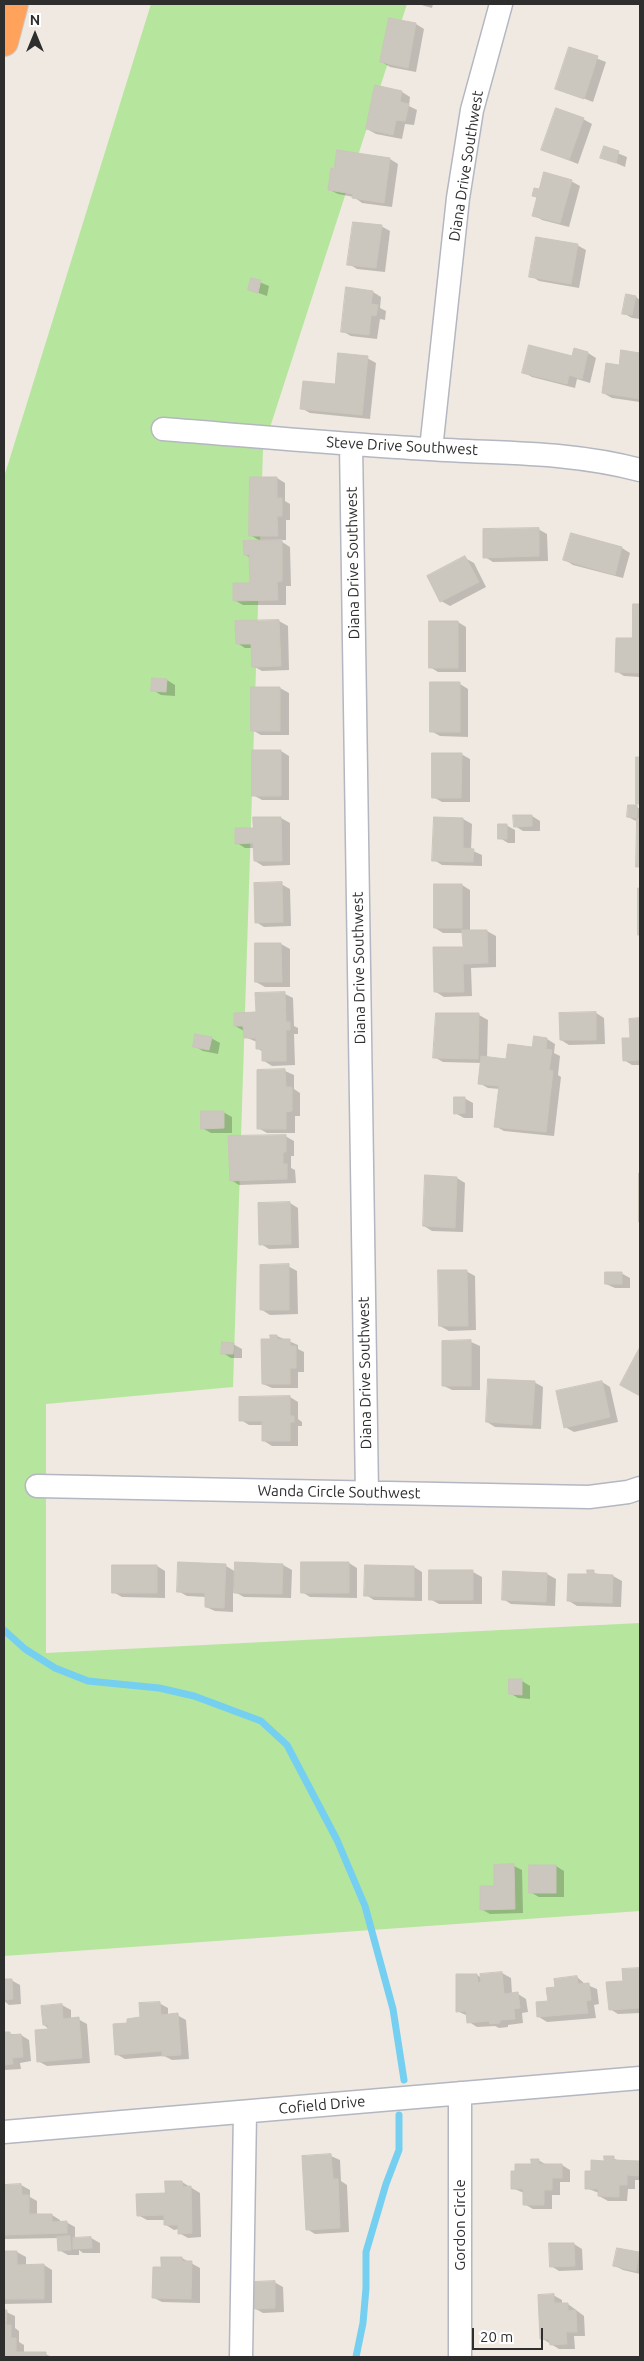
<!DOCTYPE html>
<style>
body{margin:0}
#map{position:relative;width:644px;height:2361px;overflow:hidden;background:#efe9e1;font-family:Ubuntu,sans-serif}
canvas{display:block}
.frame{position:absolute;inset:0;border:5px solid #2e2e2e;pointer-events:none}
.north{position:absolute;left:10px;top:10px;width:50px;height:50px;-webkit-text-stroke:4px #fff;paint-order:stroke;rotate:0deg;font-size:14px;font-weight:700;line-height:20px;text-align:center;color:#2e2e2e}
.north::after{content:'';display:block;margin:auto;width:18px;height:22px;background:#2e2e2e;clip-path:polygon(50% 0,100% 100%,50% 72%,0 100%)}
.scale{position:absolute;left:472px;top:2328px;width:71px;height:22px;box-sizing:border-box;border:2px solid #2e2e2e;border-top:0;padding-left:6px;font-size:15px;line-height:18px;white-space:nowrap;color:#2e2e2e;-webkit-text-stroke:4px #fff;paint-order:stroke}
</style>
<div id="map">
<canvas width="644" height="2361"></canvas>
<div class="frame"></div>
<div class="north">N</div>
<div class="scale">20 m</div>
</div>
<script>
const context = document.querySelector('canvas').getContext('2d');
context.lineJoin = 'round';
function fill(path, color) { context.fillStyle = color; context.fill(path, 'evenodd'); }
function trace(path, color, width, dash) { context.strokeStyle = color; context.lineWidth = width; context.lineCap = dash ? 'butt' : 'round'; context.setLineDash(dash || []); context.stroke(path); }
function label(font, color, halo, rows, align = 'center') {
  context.font = font + ' Ubuntu,sans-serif'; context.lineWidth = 4; context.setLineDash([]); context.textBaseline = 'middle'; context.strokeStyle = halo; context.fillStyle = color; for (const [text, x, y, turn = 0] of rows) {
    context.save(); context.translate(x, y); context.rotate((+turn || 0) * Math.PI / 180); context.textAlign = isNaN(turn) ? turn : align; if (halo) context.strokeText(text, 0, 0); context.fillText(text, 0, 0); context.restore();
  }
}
const green = new Path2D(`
 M151,4H407L263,449L233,1387L46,1404V1653L640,1623V1911L4,1956V477Z`);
const shadow = new Path2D(`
 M418,4H433L432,8Z
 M390,19L416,24L424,29L416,72L390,67L382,62Z
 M570,48L606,62L593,102L557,88Z
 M376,86L402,92L410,97L409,106L417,110L414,125L405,124L402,139L376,134L367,129Z
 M583,119L592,124L578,164L543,150Z
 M605,148L627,157L625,167L602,157Z
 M390,159L398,164L392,207L362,203L354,197L338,194L330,190Z
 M571,181L580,186L569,227L542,220L534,215L538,198L533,196L540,191Z
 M381,226L390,231L385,272L357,269L349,264Z
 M577,245L586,250L579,288L539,281L531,276Z
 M252,279L269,286L267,296L250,290Z
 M373,292L381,297L380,308L386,311L385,320L380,319L377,339L351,336L342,331Z
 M636,297L640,300V319L632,318L623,313Z
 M622,352L640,355V402L612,398L603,393L620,366Z
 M588,353L596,358L590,383L577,379L575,388L532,377L523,372Z
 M367,358L376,363L370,419L310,413L301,408L336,386Z
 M277,478L285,483V501L290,504V520H286V540H279L290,547L291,586H286V605H243L234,600L251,584L250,558L245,554L262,542L250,535Z
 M538,529L547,534L548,561L493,562L485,557Z
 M572,534L622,548L630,553L623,578L573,565L565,560Z
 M465,558L474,563L486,587L450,606L441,601Z
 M634,605H640V677L624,676L616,671L633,639Z
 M279,621L288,626L289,670L262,671L253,666V648H245L237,643L236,622Z
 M458,622L466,627V672H438L430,667Z
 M167,680L175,685V696L161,695L153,690Z
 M460,684L468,689V737L440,736L431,731Z
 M252,688H280L289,693V735H261L252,730Z
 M281,751L289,756V800H262L253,795Z
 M461,754L470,759V802H442L433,797Z
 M637,758H640V805L638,804Z
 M637,807L640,809V867L638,866V822L628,817Z
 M532,816L540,821V831H523L515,826Z
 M254,818H281L290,823V865L263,866L255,861V848H245L237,843L254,829Z
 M435,818L463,819L472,824L471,850L482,855V866L442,865L434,860Z
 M506,825L515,830V843H508L500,838Z
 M281,884L290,889L291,926L264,927L256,922Z
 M462,885L470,890V931H487L496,936V967L471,968L472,996L444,997L436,992L464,948V933H443L435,928Z
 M256,944H281L290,949V987H265L256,982Z
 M285,994L293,998L294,1026L298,1028V1034H294L295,1065L272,1066L264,1061L263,1052L257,1048V1042L245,1037L244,1031L235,1026Z
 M596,1013L604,1018L605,1044L569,1045L561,1040Z
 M438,1014L479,1015L488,1020L487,1058L507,1060L534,1048L535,1037L547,1039L555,1044L554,1053L560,1056L558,1075L561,1077L554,1136L504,1131L495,1126L500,1089L488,1088L479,1083L482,1063L443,1062L434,1057Z
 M640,1019V1065H632L624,1060L631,1039V1020Z
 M211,1038L220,1043L218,1054L203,1051L194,1046Z
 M285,1071L294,1075V1089L300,1093V1116H295V1133H267L258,1128Z
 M464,1098L473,1103V1118H464L455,1113Z
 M223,1112L232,1117V1133H211L202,1128Z
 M285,1136L294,1141V1156H291V1168L295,1170L296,1183L239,1185L231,1180Z
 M457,1178L465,1183L463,1232L432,1231L424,1226Z
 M290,1203L298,1208L299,1248L269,1249L261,1244Z
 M288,1266L297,1271L298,1314L270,1315L262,1310Z
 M466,1271L475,1276L476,1330L449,1331L440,1326Z
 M621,1273L630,1278V1288H615L606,1284Z
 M277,1336L298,1345V1349L304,1352V1372H298V1388H272L263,1384L271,1341Z
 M443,1342H471L480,1346V1390H452L444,1386Z
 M233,1344L242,1349V1358H231L223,1353Z
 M534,1382L543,1387L541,1429L495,1427L487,1422Z
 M602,1382L610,1387L618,1422L574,1432L565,1427Z
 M290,1397L298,1402V1419L302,1422V1426H298V1446H272L264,1441L263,1425H249L241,1420Z
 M349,1563L357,1568V1598L310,1597L302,1592Z
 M236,1564L283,1565L292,1570L291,1598L244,1597L233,1591V1612L215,1611L206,1607V1597L187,1596L178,1591L226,1566L236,1572Z
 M157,1566L165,1571V1598L122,1597L113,1592Z
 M414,1567L422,1572V1601L374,1600L366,1595Z
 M431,1571L473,1572L482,1577V1604H439L430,1599Z
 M588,1571L601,1575L613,1576L622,1581L621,1607L577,1606L569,1601L588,1576Z
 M504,1572L547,1574L556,1579L555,1606L511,1604L503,1599Z
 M522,1681L530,1686V1699L518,1698L510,1693Z
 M514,1866L522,1870L523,1913L490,1914L481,1909L496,1887Z
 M556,1866L564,1871V1897H539L530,1892Z
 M640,1970V2013L618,2014L610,2009L624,1982L623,1971Z
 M502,1973L511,1978L512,1994H518L526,1999L528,2012L522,2013L523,2023L508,2025V2027L499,2028L495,2026L477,2027L469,2022L468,2016L457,2011L477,1975L482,1978Z
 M577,1977L585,1984L597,1989L599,2004L594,2005L596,2018L547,2022L539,2017L549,2002L556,1988Z
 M11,1980L20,1985L21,2004L9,2005L4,2001V1981Z
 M159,2003L168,2008V2016L177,2015L186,2020L189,2059L172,2060L164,2056L125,2059L116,2054L129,2024L141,2019Z
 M62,2005L71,2010V2019H78L87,2024L90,2063L47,2066L38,2061L50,2030L44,2025L43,2007Z
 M4,2033L21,2035L29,2040L31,2061L20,2063L21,2069L4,2070Z
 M331,2156L340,2160L341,2181L347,2185L349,2232L315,2234L307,2229L304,2157Z
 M613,2158L621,2162L640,2163V2180H635V2189H628L627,2201H608L599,2196V2193L586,2188L592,2172Z
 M538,2160L547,2165H562L570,2170V2182H560V2195H552V2209H533L524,2204V2193L512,2188L517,2173Z
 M182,2182L200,2193L201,2237L188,2238L179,2233V2229L174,2230L166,2225V2220H147L138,2215Z
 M21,2185L30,2190V2197L37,2201V2215H52L60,2220V2223L66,2222L75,2227V2239L91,2238L100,2243V2253H83L79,2250V2255H68L59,2250V2238L4,2239V2186Z
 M574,2244L582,2249L583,2270L559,2271L551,2266Z
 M4,2252H17L26,2257V2266L44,2265L52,2270V2303L4,2304Z
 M639,2253L640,2274L623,2270L615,2266Z
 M182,2258L200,2268V2303L162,2302L154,2298L163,2269Z
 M274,2282L283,2287L284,2312L263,2313L254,2308Z
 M553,2295L562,2300V2304H568L584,2316L585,2336H574L575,2349H559L541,2338Z
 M4,2311L15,2316V2328L19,2331V2342L24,2345V2354H45L52,2357H4Z`);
const stream = new Path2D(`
 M4,1630L25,1649L55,1668L88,1681L159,1688L194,1696L261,1721L287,1745L337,1840L365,1906L393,2009L404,2080
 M356,2357L363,2323L366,2288V2252L386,2184L399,2150V2115`);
const building = new Path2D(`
 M389,18L416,23L408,68L380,62Z
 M569,47L598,56L584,99L555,89Z
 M375,85L402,91L400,102L409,104L405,121L396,120L393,135L366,129Z
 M556,108L584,118L569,160L541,150Z
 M604,146L619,151L616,163L600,158Z
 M337,150L390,158L384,203L352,198L353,194L328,190L331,168L334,169Z
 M544,172L572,180L560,223L532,216L537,197L532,196L534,188L539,189Z
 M353,222L382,225L376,268L347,265Z
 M536,237L578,244L571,284L529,277Z
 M251,278L261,280L258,293L248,290Z
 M346,287L373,291L371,304L378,305L376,316L371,315L369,335L341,332Z
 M626,294L636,296L632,315L622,314Z
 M529,345L572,356L574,348L588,352L582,379L569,375L567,384L522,373Z
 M621,350L640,353V399L602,393L606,363L619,365Z
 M338,353L368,356L362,415L300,409L303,381L335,384Z
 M250,477H277V498H282V516H277L278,536H249Z
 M539,528V556L483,558V529Z
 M571,533L622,547L615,575L563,560Z
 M282,540V581L277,582L278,600L233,601V583H250L249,555H244L243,541Z
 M465,556L479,582L440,602L427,576Z
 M633,604H640V673L615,672L616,638H632Z
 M279,620L281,666L252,667L251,644H236L235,621Z
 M429,621H458V668H429Z
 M152,678L167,679L166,692L151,691Z
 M430,682H460V732H430Z
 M251,687H280V731H251Z
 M252,750H281V796H252Z
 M432,753H462L461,798H432Z
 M636,757H640V804H636Z
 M628,805H637V818L627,817Z
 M513,815H532V826L514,827Z
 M253,817H281L282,861H254L253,843L235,844V828H253Z
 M434,817L463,818V848L474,849L473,862L432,861Z
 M637,819H640V867H636Z
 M498,824H507V839H498Z
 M282,882L283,922L255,923L254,883Z
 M434,884H462V928H434Z
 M638,888H640V935H638Z
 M462,930H487L488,963L463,964L464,992H434L433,947H463Z
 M255,943H281L282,982H255Z
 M285,992L286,1022H290V1030H286V1061H262V1049H256V1038H244L243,1026H234V1013L256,1012L255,993Z
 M596,1012V1040H560L559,1013Z
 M436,1013H479L478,1059L433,1058Z
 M640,1018V1060L623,1061L622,1038H630L629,1019Z
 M195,1034L212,1037L209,1050L193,1047Z
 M534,1036L547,1038L546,1049L552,1050L549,1070L553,1071L546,1132L494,1127L499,1086L478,1084L481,1056L506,1059L508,1044L532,1047Z
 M285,1069L286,1087H292V1111L286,1112V1129H257V1070Z
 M454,1097H465V1113L454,1114Z
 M201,1111H224V1128L201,1129Z
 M286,1135V1152H283V1164H287V1179L230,1181L228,1136Z
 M639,1173H640V1222H639Z
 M425,1175L457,1177L455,1228L423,1226Z
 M290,1202L291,1244L259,1245L258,1203Z
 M289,1264V1310H260V1265Z
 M438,1270H467L468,1326H439Z
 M605,1272H622V1284H605Z
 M270,1335H277V1339H290V1346H296V1368H290V1384H262L261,1339H270Z
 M471,1340V1386H442V1341Z
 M222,1342L234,1343L233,1354H221Z
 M640,1347V1396L620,1385Z
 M488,1379L535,1381L532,1425L486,1422Z
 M602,1381L610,1417L564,1428L556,1391Z
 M290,1396V1416H294V1422H290V1441H262V1421H239V1397Z
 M178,1562L226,1564L224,1608L205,1607V1593L177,1592Z
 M235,1562L283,1564L282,1594L234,1593Z
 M301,1562H349V1593H301Z
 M112,1565H157V1593H112Z
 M365,1565L414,1566V1597L364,1596Z
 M429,1570H473V1600H429Z
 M587,1570H594V1574L613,1575L612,1603L567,1601L568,1574H587Z
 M503,1571L547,1573L546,1602L502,1600Z
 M509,1679H522V1695L509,1694Z
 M514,1864L515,1909L480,1910V1886H494V1865Z
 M529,1865H556V1893H529Z
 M640,1968V2008L609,2010L606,1982L623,1981L622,1969Z
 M502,1972L504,1994L518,1992L520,2008L514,2009L515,2019L500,2020V2023L490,2024L489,2021L467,2023L466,2011L456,2012V1974H477L478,1983L481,1982L480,1974Z
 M577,1976L578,1984L589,1983L591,2000L586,2001L588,2013L537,2017L536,2002L548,2001L546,1988L555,1987L554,1979Z
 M4,1979H12L13,1999L4,2000Z
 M160,2002L161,2015L178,2013L181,2055L162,2056V2051L115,2055L113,2024L127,2023V2019L140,2017L139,2003Z
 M62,2004L63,2019L79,2017L82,2058L37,2062L35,2030L48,2029V2025H43L41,2006Z
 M4,2032H10V2035L21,2034L23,2057L12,2058L13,2064L4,2065Z
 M331,2154L333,2179H338L340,2228L306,2230L302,2156Z
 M604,2156H614V2160L639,2161L638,2176L627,2175V2185H619V2197L598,2196V2189H585V2171H591V2160L604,2161Z
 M531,2159H539V2164H562V2178H552V2190H544V2205H523V2189H511V2171H515V2164H531Z
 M165,2181H182L183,2187L191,2186L192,2233L178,2234V2225H164V2215L137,2216L136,2194L165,2193Z
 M21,2184L22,2195H29V2214H52V2222L67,2221V2233L4,2235V2185Z
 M70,2236L71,2250L58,2251L57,2237Z
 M91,2237L92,2248L73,2249V2238Z
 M549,2243H574L575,2266L550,2267Z
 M617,2248L639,2252L636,2271L613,2266Z
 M4,2251H17V2265L44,2264V2299H4Z
 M161,2257H182V2261H192L191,2299L152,2298L153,2267H161Z
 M275,2281V2308L253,2309V2282Z
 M554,2294V2303H568V2311L576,2310L577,2332H566L567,2344L550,2345L549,2339H540L538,2295Z
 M4,2310H7L6,2325H11V2338H16V2352H46V2357H4Z`);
const street = new Path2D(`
 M163,429C252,436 340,444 429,449C501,454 569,451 640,470
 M351,444L367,1493
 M431,449L458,198L472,110L501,4
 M37,1486L589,1497L628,1492L640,1488
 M460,2093V2357
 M4,2132L640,2078
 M241,2357L245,2112`);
const highway = new Path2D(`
 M4,42L14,4`);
const streetNames = [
 ["Diana Drive Southwest",466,166,-81],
 ["Steve Drive Southwest",402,446,3],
 ["Diana Drive Southwest",353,563,-91],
 ["Diana Drive Southwest",359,968,-91],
 ["Diana Drive Southwest",365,1373,-91],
 ["Wanda Circle Southwest",339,1492,1],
 ["Cofield Drive",322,2105,-5],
 ["Gordon Circle",460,2225,-90]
];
fill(green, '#b6e59e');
fill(shadow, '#0003');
trace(stream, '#75cff0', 7);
fill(building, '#cbc7bf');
trace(building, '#cbc5ba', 1);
trace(street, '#b4b7c1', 25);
trace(highway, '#c9c9c9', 30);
trace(street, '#fff', 22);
trace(highway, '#ffa35c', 28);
label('15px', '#2e2e2e', '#fff', streetNames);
</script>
